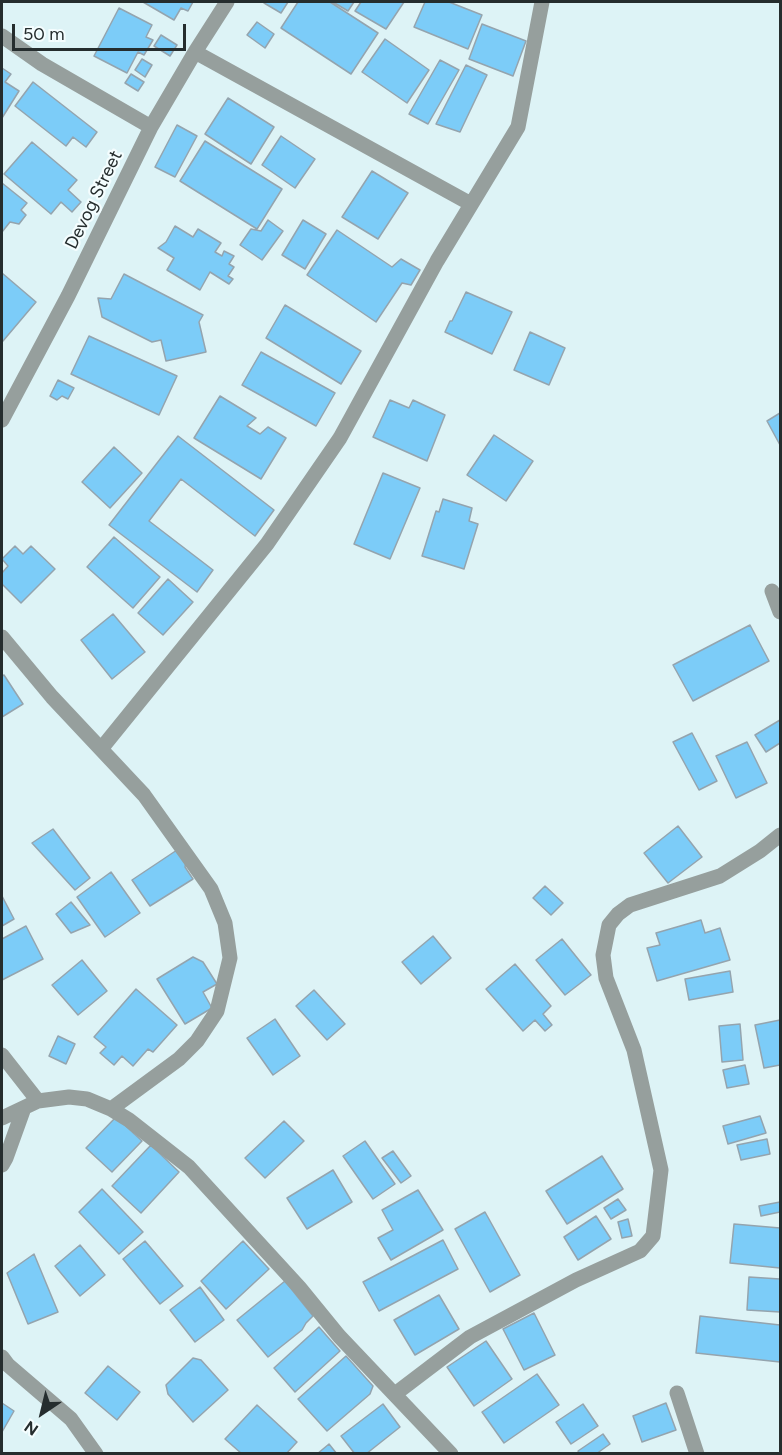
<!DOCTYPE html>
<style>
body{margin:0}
#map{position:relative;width:782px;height:1455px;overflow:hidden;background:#ddf3f6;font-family:Figtree,sans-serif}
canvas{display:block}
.frame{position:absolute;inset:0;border:3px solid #252d2e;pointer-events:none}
.north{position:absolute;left:12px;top:1383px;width:60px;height:60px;-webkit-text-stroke:4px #f4fdfe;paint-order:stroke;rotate:215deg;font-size:16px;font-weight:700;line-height:24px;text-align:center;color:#252d2e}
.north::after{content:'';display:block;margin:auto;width:21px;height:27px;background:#252d2e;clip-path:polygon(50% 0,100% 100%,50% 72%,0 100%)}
.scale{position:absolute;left:12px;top:24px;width:174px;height:27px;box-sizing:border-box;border:3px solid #252d2e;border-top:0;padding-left:8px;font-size:18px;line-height:21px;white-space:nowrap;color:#252d2e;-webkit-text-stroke:4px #f4fdfe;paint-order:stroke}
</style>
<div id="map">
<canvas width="782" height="1455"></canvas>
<div class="frame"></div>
<div class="north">N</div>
<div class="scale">50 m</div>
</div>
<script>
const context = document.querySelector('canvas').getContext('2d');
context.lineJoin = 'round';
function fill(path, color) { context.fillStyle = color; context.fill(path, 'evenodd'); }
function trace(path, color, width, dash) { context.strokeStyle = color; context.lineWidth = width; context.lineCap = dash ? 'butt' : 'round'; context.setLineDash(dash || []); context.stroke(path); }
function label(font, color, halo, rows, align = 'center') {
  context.font = font + ' Figtree,sans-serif'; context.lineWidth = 4.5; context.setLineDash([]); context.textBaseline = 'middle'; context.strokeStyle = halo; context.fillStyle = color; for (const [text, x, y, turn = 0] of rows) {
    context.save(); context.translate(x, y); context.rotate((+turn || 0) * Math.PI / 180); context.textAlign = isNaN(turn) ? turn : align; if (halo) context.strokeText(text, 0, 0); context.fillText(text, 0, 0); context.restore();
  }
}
const building = new Path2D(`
 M143,2H193L188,11L181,8L174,20Z
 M265,2H288L281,13L264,3Z
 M298,2H330L378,33L351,74L281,28Z
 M333,2H354L348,11Z
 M361,2H404L386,29L355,11Z
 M425,2H449L482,15L468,49L414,27Z
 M119,8L152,25L146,37L153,40L144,55L138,52L127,73L94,56Z
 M257,22L274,34L265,48L247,35Z
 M482,24L526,41L513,76L469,59Z
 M161,35L177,45L170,56L154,46Z
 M385,39L429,70L407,103L362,72Z
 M142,59L152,65L145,77L135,70Z
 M440,60L459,70L428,124L409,114Z
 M466,65L487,75L460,132L436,124Z
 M2,68L11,74L5,82L19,91L2,118Z
 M131,74L144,82L138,91L125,83Z
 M33,82L97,132L86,147L73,137L66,146L15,106Z
 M228,98L274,127L251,164L205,134Z
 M177,125L197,136L175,177L155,167Z
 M281,136L315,159L295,188L262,165Z
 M205,141L282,189L257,229L180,181Z
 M32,142L77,180L68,190L81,202L72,212L61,202L51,214L4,174Z
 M372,171L408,193L378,239L342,217Z
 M2,183L27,203L21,210L26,215L19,224L10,222L2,232Z
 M268,220L283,231L262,260L240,245L251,229L261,231Z
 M303,220L326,234L305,269L282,255Z
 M175,226L193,237L198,229L221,243L215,252L222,256L224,251L234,256L229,264L234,267L228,276L233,279L229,284L210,272L200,290L167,270L174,258L158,248L166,242Z
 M337,230L392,267L401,259L420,270L411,285L402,283L376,322L307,275Z
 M2,273L36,302L3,341L2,339Z
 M124,274L203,315L199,322L206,352L166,361L161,340L152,342L102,317L98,298L111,299Z
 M466,292L512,312L492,354L445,332L450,321H452Z
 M285,305L361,351L341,384L266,338Z
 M530,332L565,348L549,385L514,370Z
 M89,336L177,376L159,415L71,374Z
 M261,352L335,393L316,426L242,385Z
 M58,380L74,388L68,399L62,396L57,400L50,396Z
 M220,396L256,418L247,426L260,434L268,427L286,438L261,479L194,438Z
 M390,400L409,408L413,400L445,415L427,461L373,437Z
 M780,413V445L767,421Z
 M494,435L533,461L506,501L467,475Z
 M178,436L274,510L255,536L181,479L149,521L213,570L197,592L109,525Z
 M114,447L142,473L110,508L82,482Z
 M383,473L420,488L390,559L354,544Z
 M443,499L472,508L469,521L478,524L464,569L422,556L436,511L439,512Z
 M114,537L160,577L133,608L87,567Z
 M15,546L23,554L31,546L55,569L21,603L2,584V573L8,566L2,559Z
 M168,579L193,602L163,635L138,613Z
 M113,614L145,652L112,679L81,640Z
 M750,625L769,661L693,701L673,665Z
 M4,675L23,704L2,717V676Z
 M780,720V743L766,752L755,735Z
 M692,733L717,781L699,790L673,742Z
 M747,742L767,783L736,798L716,756Z
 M678,826L702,857L668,883L644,853Z
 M53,829L90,878L75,890L32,843Z
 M177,850L186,862L185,867L193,879L150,906L132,880Z
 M111,872L140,913L105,937L77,897Z
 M545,886L563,903L551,915L533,898Z
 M2,896L14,919L2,926Z
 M71,902L90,925L71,933L56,914Z
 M701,920L705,933L720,928L730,960L657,981L647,948L660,945L656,933Z
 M26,926L43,959L2,980V939Z
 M433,936L451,958L421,984L402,962Z
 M562,939L591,975L565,995L536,960Z
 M193,957L203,962L217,984L203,992L212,1008L185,1024L157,979Z
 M82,960L107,991L78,1015L52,985Z
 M515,964L551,1006L543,1014L552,1025L545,1031L535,1020L523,1031L486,989Z
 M730,971L733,992L689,1000L685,979Z
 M136,989L177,1025L153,1052L148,1049L133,1066L122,1056L114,1065L100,1053L106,1047L94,1037Z
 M314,990L345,1024L327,1040L296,1006Z
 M275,1019L300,1056L273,1075L247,1038Z
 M780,1020V1065L764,1068L755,1025Z
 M740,1024L743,1060L722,1062L719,1026Z
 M58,1036L75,1044L66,1064L49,1056Z
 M745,1065L749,1084L727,1088L723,1070Z
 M760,1116L766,1133L728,1144L723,1126Z
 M116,1117L142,1141L112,1172L86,1148Z
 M284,1121L304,1141L265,1178L245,1158Z
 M767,1139L770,1154L741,1160L737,1145Z
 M365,1141L395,1184L373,1199L343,1156Z
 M151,1145L179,1172L141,1213L112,1186Z
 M393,1151L411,1176L401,1183L382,1158Z
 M602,1156L623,1189L567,1224L546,1191Z
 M333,1170L352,1202L307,1229L287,1198Z
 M102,1189L143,1232L119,1254L79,1212Z
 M418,1190L443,1230L391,1260L378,1238L393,1230L382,1210Z
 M618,1199L626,1210L611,1219L604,1208Z
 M780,1202V1212L761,1216L759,1206Z
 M485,1212L520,1275L490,1292L455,1229Z
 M596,1216L611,1239L578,1260L564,1237Z
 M628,1219L632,1236L622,1238L618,1222Z
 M734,1224L780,1228V1268L730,1263Z
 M443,1240L458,1269L379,1311L363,1282Z
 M145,1241L183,1286L160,1304L123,1259Z
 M243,1241L269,1269L226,1309L201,1281Z
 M80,1245L105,1275L80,1296L55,1266Z
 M34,1254L58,1312L28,1324L7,1273Z
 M749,1277L780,1279V1312L747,1310Z
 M285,1281L313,1316L306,1323L302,1330L268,1357L237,1320Z
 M200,1287L224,1320L195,1342L170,1310Z
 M439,1295L459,1329L415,1355L394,1320Z
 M534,1313L555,1355L524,1370L503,1329Z
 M700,1316L780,1325V1362L696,1353Z
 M319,1327L340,1351L295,1392L274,1368Z
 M486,1341L512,1379L474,1406L447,1367Z
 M346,1356L373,1386L370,1394L327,1431L298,1399Z
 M193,1358L201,1360L228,1390L193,1422L168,1394L166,1385Z
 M108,1366L140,1392L117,1420L85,1393Z
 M537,1374L559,1405L504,1443L482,1412Z
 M2,1403L14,1411L2,1432Z
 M666,1403L676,1430L642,1442L633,1416Z
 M383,1404L400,1427L366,1454H355L341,1436Z
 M583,1404L598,1426L571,1444L556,1422Z
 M257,1405L297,1442L286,1454H242L225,1439Z
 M603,1434L610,1444L596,1454H580L578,1451Z
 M329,1444L337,1454H317Z`);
const minor = new Path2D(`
 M2,36L42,64L151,127
 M195,52L471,204
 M2,420L68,296L151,127L195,52L227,2
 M772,591L780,612
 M2,637L52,697L144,795L211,889L225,923L230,958L217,1011L197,1041L179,1059L111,1109
 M101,749L267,544L340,438L437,261L518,127L542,2
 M2,1055L38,1101
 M2,1118L38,1101L69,1097L87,1099L111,1109L129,1120L189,1167L299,1287L339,1336L451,1454
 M2,1165L6,1158L24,1108
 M2,1357L8,1365L71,1419L96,1454
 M677,1393L697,1454
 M395,1394L470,1337L576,1280L640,1251L653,1236L661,1170L634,1050L606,978L603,955L609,925L618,914L630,905L720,876L760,851L780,835`);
const streetNames = [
 ["Devog Street",94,200,-64]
];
fill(building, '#7cccf8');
trace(building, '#94a4ae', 1.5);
trace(minor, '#969f9d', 15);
label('18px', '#252d2e', '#f4fdfe', streetNames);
</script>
